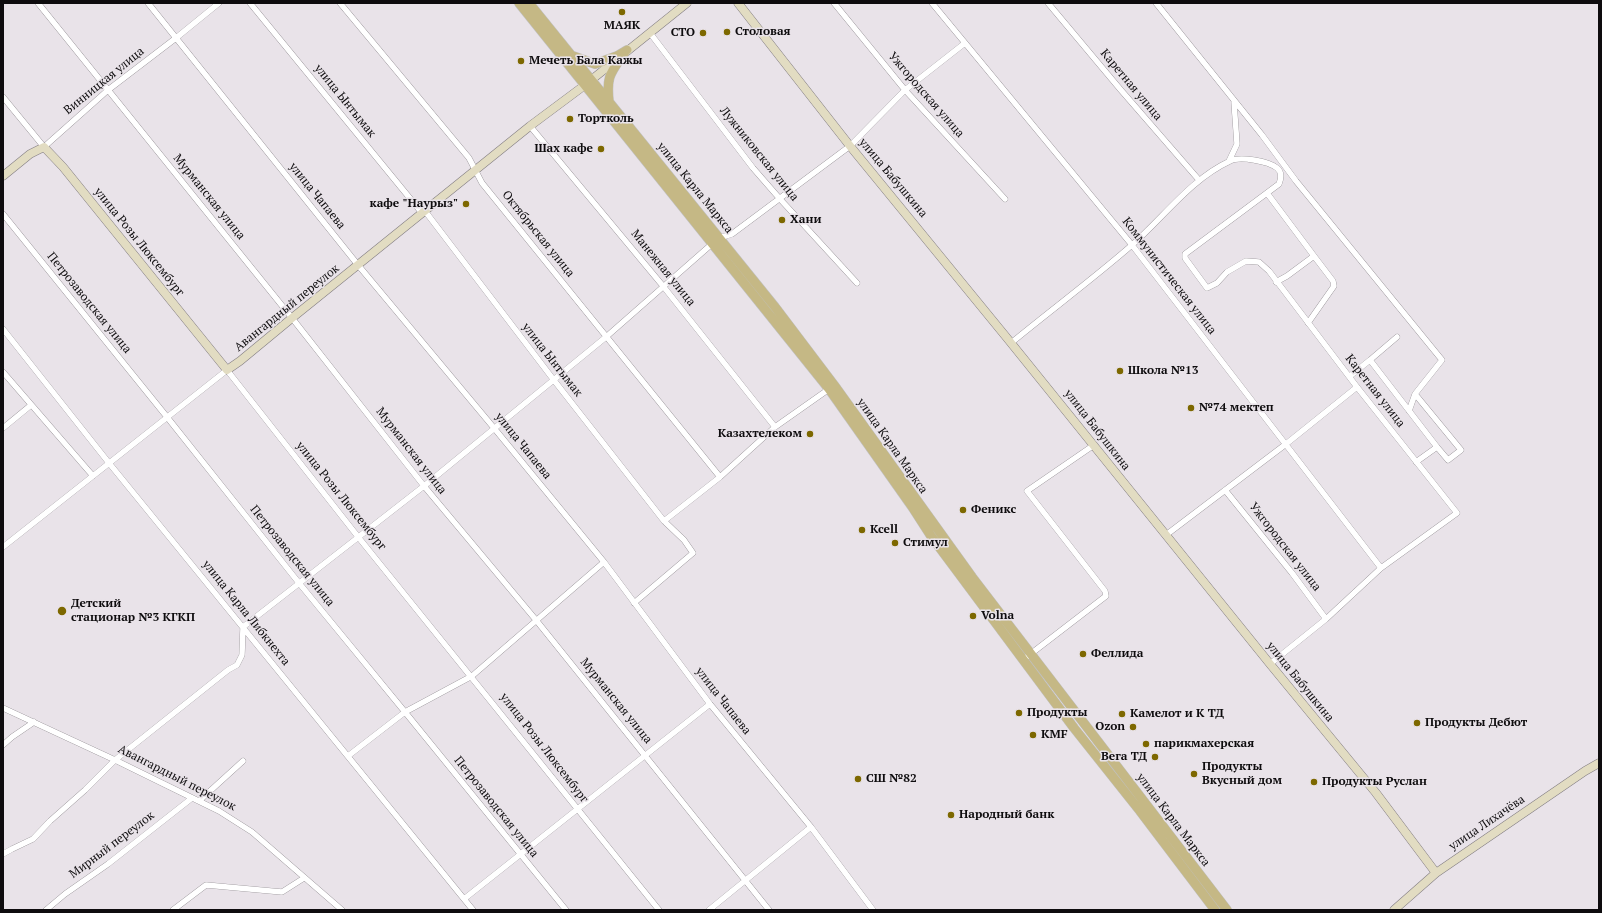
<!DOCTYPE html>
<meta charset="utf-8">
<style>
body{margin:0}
#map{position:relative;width:1602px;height:913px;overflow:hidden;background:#e9e3e9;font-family:"PT Serif",serif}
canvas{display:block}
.frame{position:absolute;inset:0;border:4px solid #0e0c0e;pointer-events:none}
</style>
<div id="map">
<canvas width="1602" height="913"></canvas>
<div class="frame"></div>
</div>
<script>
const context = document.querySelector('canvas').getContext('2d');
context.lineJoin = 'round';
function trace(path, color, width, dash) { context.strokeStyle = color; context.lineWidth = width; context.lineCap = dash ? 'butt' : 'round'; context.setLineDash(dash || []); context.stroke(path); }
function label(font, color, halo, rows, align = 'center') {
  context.font = font + ' "PT Serif",serif'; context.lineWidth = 3; context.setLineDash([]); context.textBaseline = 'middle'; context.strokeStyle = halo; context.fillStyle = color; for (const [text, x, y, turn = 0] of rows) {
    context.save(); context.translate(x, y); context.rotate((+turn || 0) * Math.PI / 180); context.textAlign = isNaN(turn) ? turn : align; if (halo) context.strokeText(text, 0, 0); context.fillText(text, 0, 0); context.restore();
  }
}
const street = new Path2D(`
 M38,3L292,318L424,486L536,620L769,910
 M148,3L358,265L494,428L604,562L710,704L811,827L873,910
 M250,3L422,213
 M340,3L469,158L482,183L720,477
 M834,3L905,90L1005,199
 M932,3L1132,245L1381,568
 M1048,3L1120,89L1199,180
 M1156,3L1262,135L1296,181L1442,360L1415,394L1461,450L1448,460L1437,447L1416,462
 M650,33L753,168L780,199L857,283
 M3,97L44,147L108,90L176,38L219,3
 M530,126L663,286L775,427
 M1229,161L1237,144L1234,102
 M1267,193L1314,256L1287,276L1276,282
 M425,211L553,379L664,521L684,540L693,553L634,603
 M3,214L167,417L299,583L405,712L566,910
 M719,238L732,234L850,146L905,90L965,43
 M1308,323L1334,286L1333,281L1314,256
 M3,329L109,463L473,910
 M1397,337L1370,360L1437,447
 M1011,343C1051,310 1093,279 1132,245C1164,217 1191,179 1230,161C1240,156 1268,161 1277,168C1282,172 1281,179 1279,184L1185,254V258L1207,288L1217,283L1227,272L1246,261L1259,262L1269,271L1357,387L1457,513L1381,568L1326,619L1270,664
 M3,372L93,476
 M1350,376L1370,360
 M1409,411L1415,394
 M3,428L31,405
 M1225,490L1292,573L1326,619
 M664,521L720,477L775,427L829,389
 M1166,535L1286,444L1357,387
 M3,547L227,370L359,538L659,910
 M1028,656L1106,596L1105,591L1027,491L1094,445
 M3,708L115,760L219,811L252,832L342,910
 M3,745L12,737L34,722
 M348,756L405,712L472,676L604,562
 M199,801L243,761
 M3,854L12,849L33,839L50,821L85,790L115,760L228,670L237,665L242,655L243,627L424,486L606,337L713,243
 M464,899L710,704
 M46,910L65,894L108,864L192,798
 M173,910L206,885L282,892L304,878
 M709,910L811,827`);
const secondary = new Path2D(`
 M738,3L850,146L1007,338L1270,664L1376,793L1436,873
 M3,176L30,154L44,147L63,167L227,370L240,361L292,318L530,126L585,85L687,3
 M1394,910L1436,873L1585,771L1599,763`);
const primary = new Path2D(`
 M519,3L829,389L913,508L931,536L1074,728L1140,811L1215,910
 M529,3L775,307L834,385L972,577L1227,910
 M573,56L595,64L617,56L627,50
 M609,102C606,75 611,73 625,52`);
const markers = [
 [622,12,4,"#7d6800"],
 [727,32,4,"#7d6800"],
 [703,33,4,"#7d6800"],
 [521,61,4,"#7d6800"],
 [570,119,4,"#7d6800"],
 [601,149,4,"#7d6800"],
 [466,204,4,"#7d6800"],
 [782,220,4,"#7d6800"],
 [1120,371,4,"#7d6800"],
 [1191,408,4,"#7d6800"],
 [810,434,4,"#7d6800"],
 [963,510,4,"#7d6800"],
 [862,530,4,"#7d6800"],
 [895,543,4,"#7d6800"],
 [62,611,5,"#7d6800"],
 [973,616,4,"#7d6800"],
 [1083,654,4,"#7d6800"],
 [1019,713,4,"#7d6800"],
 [1122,714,4,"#7d6800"],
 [1417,723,4,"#7d6800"],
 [1133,727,4,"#7d6800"],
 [1033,735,4,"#7d6800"],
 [1146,744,4,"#7d6800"],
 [1155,757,4,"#7d6800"],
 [1194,774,4,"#7d6800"],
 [858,779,4,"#7d6800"],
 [1314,782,4,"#7d6800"],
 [951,815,4,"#7d6800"]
];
const poiNames = [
 ["МАЯК",622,26,"center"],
 ["Столовая",735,32],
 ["СТО",695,33,"right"],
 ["Мечеть Бала Кажы",529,61],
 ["Тортколь",578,119],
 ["Шах кафе",593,149,"right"],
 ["кафе \"Наурыз\"",458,204,"right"],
 ["Хани",790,220],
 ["Школа №13",1128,371],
 ["№74 мектеп",1199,408],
 ["Казахтелеком",802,434,"right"],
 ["Феникс",971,510],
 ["Kcell",870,530],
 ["Стимул",903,543],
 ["Детский",71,604],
 ["стационар №3 КГКП",71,618],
 ["Volna",981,616],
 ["Феллида",1091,654],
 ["Продукты",1027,713],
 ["Камелот и К ТД",1130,714],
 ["Продукты Дебют",1425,723],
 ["Ozon",1125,727,"right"],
 ["KMF",1041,735],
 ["парикмахерская",1154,744],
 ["Вега ТД",1147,757,"right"],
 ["Продукты",1202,767],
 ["Вкусный дом",1202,781],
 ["СШ №82",866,779],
 ["Продукты Руслан",1322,782],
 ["Народный банк",959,815]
];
const streetNames = [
 ["Винницкая улица",104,81,-39],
 ["Каретная улица",1131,85,50],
 ["Ужгородская улица",926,95,49],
 ["улица Ынтымак",345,101,51],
 ["Лужниковская улица",759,154,51],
 ["улица Бабушкина",893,178,50],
 ["улица Карла Маркса",695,188,51],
 ["улица Чапаева",317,196,51],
 ["Мурманская улица",209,197,51],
 ["Октябрьская улица",538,234,51],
 ["улица Розы Люксембург",139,242,51],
 ["Манежная улица",663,268,51],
 ["Коммунистическая улица",1169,276,52],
 ["Петрозаводская улица",89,303,51],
 ["Авангардный переулок",287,308,-39],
 ["улица Ынтымак",552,360,52],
 ["Каретная улица",1375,391,52],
 ["улица Бабушкина",1097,430,52],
 ["улица Чапаева",523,446,51],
 ["улица Карла Маркса",892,446,55],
 ["Мурманская улица",411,451,52],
 ["улица Розы Люксембург",341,496,51],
 ["Ужгородская улица",1285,547,52],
 ["Петрозаводская улица",292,556,51],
 ["улица Карла Либкнехта",246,613,51],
 ["улица Бабушкина",1300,682,51],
 ["Мурманская улица",616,701,51],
 ["улица Чапаева",723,701,52],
 ["улица Розы Люксембург",544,748,52],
 ["Авангардный переулок",177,778,27],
 ["Петрозаводская улица",496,807,51],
 ["улица Карла Маркса",1173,820,53],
 ["улица Лихачёва",1487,823,-34],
 ["Мирный переулок",112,845,-37]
];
trace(street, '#827d82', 6);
trace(secondary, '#827d82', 9);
trace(primary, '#c0c0c0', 10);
trace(street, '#fff', 5.5);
trace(secondary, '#e2dcc2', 8);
trace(primary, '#c5b885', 9);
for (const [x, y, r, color] of markers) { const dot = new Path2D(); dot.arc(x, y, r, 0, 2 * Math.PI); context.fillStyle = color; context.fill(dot); trace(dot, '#e9e3e9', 1.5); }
label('bold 12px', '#0e0c0e', '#e9e3e9', poiNames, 'left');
label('12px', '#0e0c0e', '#e9e3e9', streetNames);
</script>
